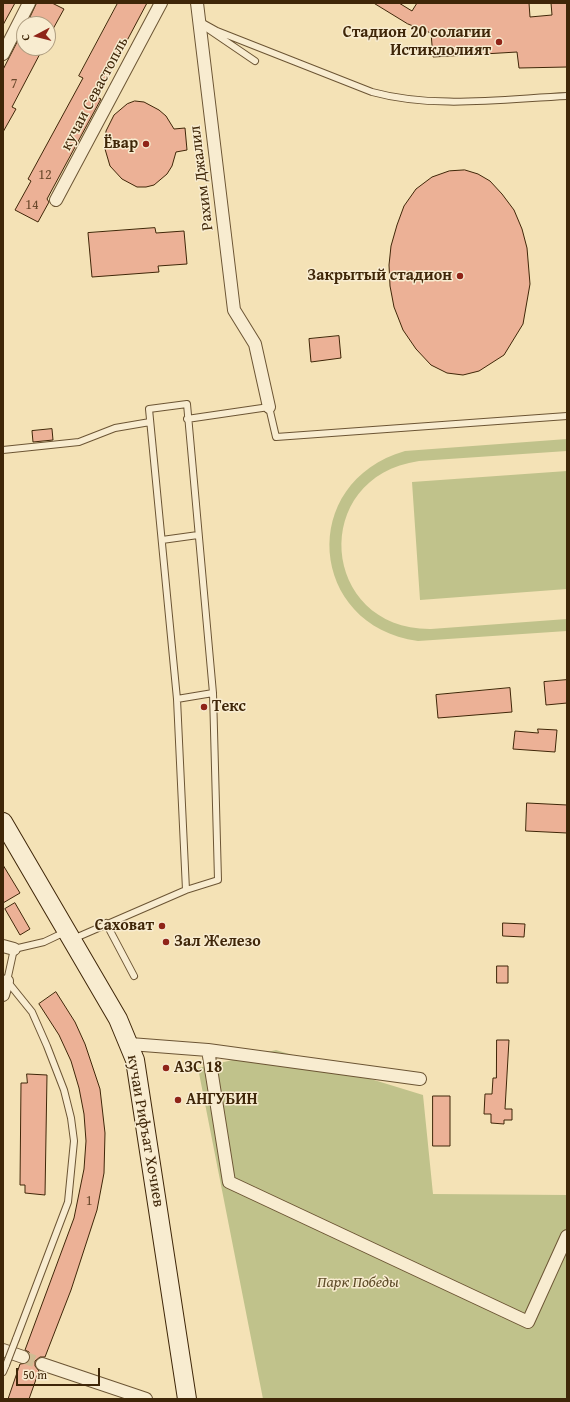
<!DOCTYPE html>
<meta charset="utf-8">
<style>
body{margin:0}
#map{position:relative;width:570px;height:1402px;overflow:hidden;background:#f4e2b6;font-family:"Gentium Book Plus",serif}
canvas{display:block}
.frame{position:absolute;inset:0;border:4px solid #3f2608;pointer-events:none}
.north{position:absolute;left:16px;top:16px;width:40px;height:40px;box-sizing:border-box;background:#f8ecd0;border:1px solid #ae9d80;border-radius:50%;rotate:263deg;font-size:11px;font-weight:700;line-height:16px;text-align:center;color:#3f2608}
.north::after{content:'';display:block;margin:auto;width:14px;height:18px;background:#8f2418;clip-path:polygon(50% 0,100% 100%,50% 72%,0 100%)}
.scale{position:absolute;left:16px;top:1368px;width:84px;height:18px;box-sizing:border-box;border:2px solid #3f2608;border-top:0;padding-left:5px;font-size:12px;line-height:14px;white-space:nowrap;color:#3f2608;-webkit-text-stroke:3px #f8ecd0;paint-order:stroke}
</style>
<div id="map">
<canvas width="570" height="1402"></canvas>
<div class="frame"></div>
<div class="north">С</div>
<div class="scale">50 m</div>
</div>
<script>
const context = document.querySelector('canvas').getContext('2d');
context.lineJoin = 'round';
function fill(path, color) { context.fillStyle = color; context.fill(path, 'evenodd'); }
function trace(path, color, width, dash) { context.strokeStyle = color; context.lineWidth = width; context.lineCap = dash ? 'butt' : 'round'; context.setLineDash(dash || []); context.stroke(path); }
function label(font, color, halo, rows, align = 'center') {
  context.font = font + ' "Gentium Book Plus",serif'; context.lineWidth = 3; context.setLineDash([]); context.textBaseline = 'middle'; context.strokeStyle = halo; context.fillStyle = color; for (const [text, x, y, turn = 0] of rows) {
    context.save(); context.translate(x, y); context.rotate((+turn || 0) * Math.PI / 180); context.textAlign = isNaN(turn) ? turn : align; if (halo) context.strokeText(text, 0, 0); context.fillText(text, 0, 0); context.restore();
  }
}
const green = new Path2D(`
 M567,439V451L419,461C308,477 320,630 431,629L567,619V631L418,641C308,626 297,482 405,451Z
 M567,471V589L420,600L412,482Z
 M276,1050L423,1095L433,1194L567,1195V1399H263L198,1068Z`);
const building = new Path2D(`
 M3,3H15L3,25Z
 M37,3H52L64,9L48,38V24H40L30,18Z
 M118,3H147L97,97L101,99L47,199L49,202L38,222L15,210L31,181L28,179L83,78L79,76Z
 M374,3H399L412,11L417,3H529L530,17L552,15L551,3H567V67L519,68L517,52L433,57L431,33L408,24Z
 M24,29V48H43L12,107L16,109L3,132V70Z
 M135,101L144,102L159,110L166,116L174,129L185,128L187,150L176,152L172,166L167,174L154,185L146,187H137L122,179L110,166L105,149L106,131L114,115L127,104Z
 M465,170L478,174L490,181L502,194L514,210L522,229L527,248L530,284L523,324L504,355L479,371L463,375L447,373L431,365L416,349L403,330L394,307L390,286L389,265L391,246L397,225L404,206L416,189L432,177L449,171Z
 M155,228L156,233L184,231L187,264L158,266L159,272L92,277L88,233Z
 M339,336L341,358L311,362L309,339Z
 M52,429L53,440L33,442L32,431Z
 M567,680V703L546,705L544,682Z
 M510,688L512,712L438,718L436,695Z
 M538,729L557,730L555,752L513,749L515,731L538,733Z
 M527,803L567,805V833L526,831Z
 M3,865L20,893L3,903Z
 M15,903L30,929L20,935L5,909Z
 M503,923L525,924L524,937L503,936Z
 M497,966H508V983H497Z
 M56,992L75,1022L85,1044L100,1089L105,1133L104,1173L97,1210L71,1290L45,1357H40L35,1361V1366L39,1371L29,1399H8L20,1364L28,1363L30,1359L29,1352L25,1350L74,1218L84,1169L86,1141L84,1114L79,1088L71,1061L59,1035L39,1004Z
 M497,1040H509L505,1109H512V1120H504V1124L491,1123V1114H484L485,1094H492L493,1078H496Z
 M27,1074L47,1075L45,1195L25,1193V1185H20L21,1083H27Z
 M433,1096H450V1146H433Z`);
const minorTunnel = new Path2D(`
 M23,1357L42,1364`);
const service = new Path2D(`
 M199,21L217,31L372,92C434,109 503,99 567,96
 M208,29L255,61
 M187,419L269,407L276,437L567,416
 M3,450L79,442L115,428L150,422
 M162,540L198,535
 M177,699L213,693
 M106,923L134,976
 M73,939L186,890L177,699L149,409L187,404L213,693L218,880L186,890
 M16,1339L68,1202L74,1141L71,1118L64,1090L47,1046L32,1012L7,981L14,949L44,942L65,932
 M3,1372L6,1365`);
const minor = new Path2D(`
 M197,3L234,310L255,344L269,407
 M3,54L29,3
 M56,200L161,3
 M3,946L14,949
 M3,995L7,981
 M130,1044L208,1050L229,1182L528,1322L567,1236
 M208,1050L420,1079
 M3,1350L23,1357
 M42,1364L146,1399`);
const secondary = new Path2D(`
 M3,822L118,1019L135,1060L187,1399`);
const serviceBridge = new Path2D(`
 M6,1365L16,1339`);
const markers = [
 [499,42,4,"#8f2418"],
 [146,144,4,"#8f2418"],
 [460,276,4,"#8f2418"],
 [204,707,4,"#8f2418"],
 [162,926,4,"#8f2418"],
 [166,942,4,"#8f2418"],
 [166,1068,4,"#8f2418"],
 [178,1100,4,"#8f2418"]
];
const numberNames = [
 ["7",14,84],
 ["12",45,175],
 ["14",32,205],
 ["1",89,1201]
];
const poiNames = [
 ["Стадион 20 солагии",491,33],
 ["Истиклолият",491,51],
 ["Ёвар",138,144],
 ["Закрытый стадион",452,276],
 ["Текс",212,707,"left"],
 ["Саховат",154,926],
 ["Зал Железо",174,942,"left"],
 ["АЗС 18",174,1068,"left"],
 ["АНГУБИН",186,1100,"left"]
];
const streetNames = [
 ["кучаи Севастопль",95,94,-62],
 ["Рахим Джалил",202,178,-97],
 ["кучаи Рифъат Хочиев",145,1131,80]
];
const parkNames = [
 ["Парк Победы",358,1283]
];
fill(green, '#c0c28b');
fill(building, '#ecb196');
trace(building, '#3f2608', 1);
trace(minorTunnel, '#d0bc93', 12, [12, 6]);
trace(service, '#6c5534', 8);
trace(minor, '#6c5534', 14);
trace(secondary, '#3f2608', 20);
trace(service, '#f8ecd0', 6);
trace(minor, '#f8ecd0', 12);
trace(secondary, '#f8ecd0', 18);
trace(serviceBridge, '#6c5534', 8, []);
trace(serviceBridge, '#f8ecd0', 6);
for (const [x, y, r, color] of markers) { const dot = new Path2D(); dot.arc(x, y, r, 0, 2 * Math.PI); context.fillStyle = color; context.fill(dot); trace(dot, '#f8ecd0', 1.5); }
label('14px', '#6a492c', null, numberNames);
label('bold 16px', '#3f2608', '#f8ecd0', poiNames, 'right');
label('16px', '#3f2608', '#f8ecd0', streetNames);
label('italic 16px', '#5f4d29', '#f8ecd0', parkNames);
</script>
